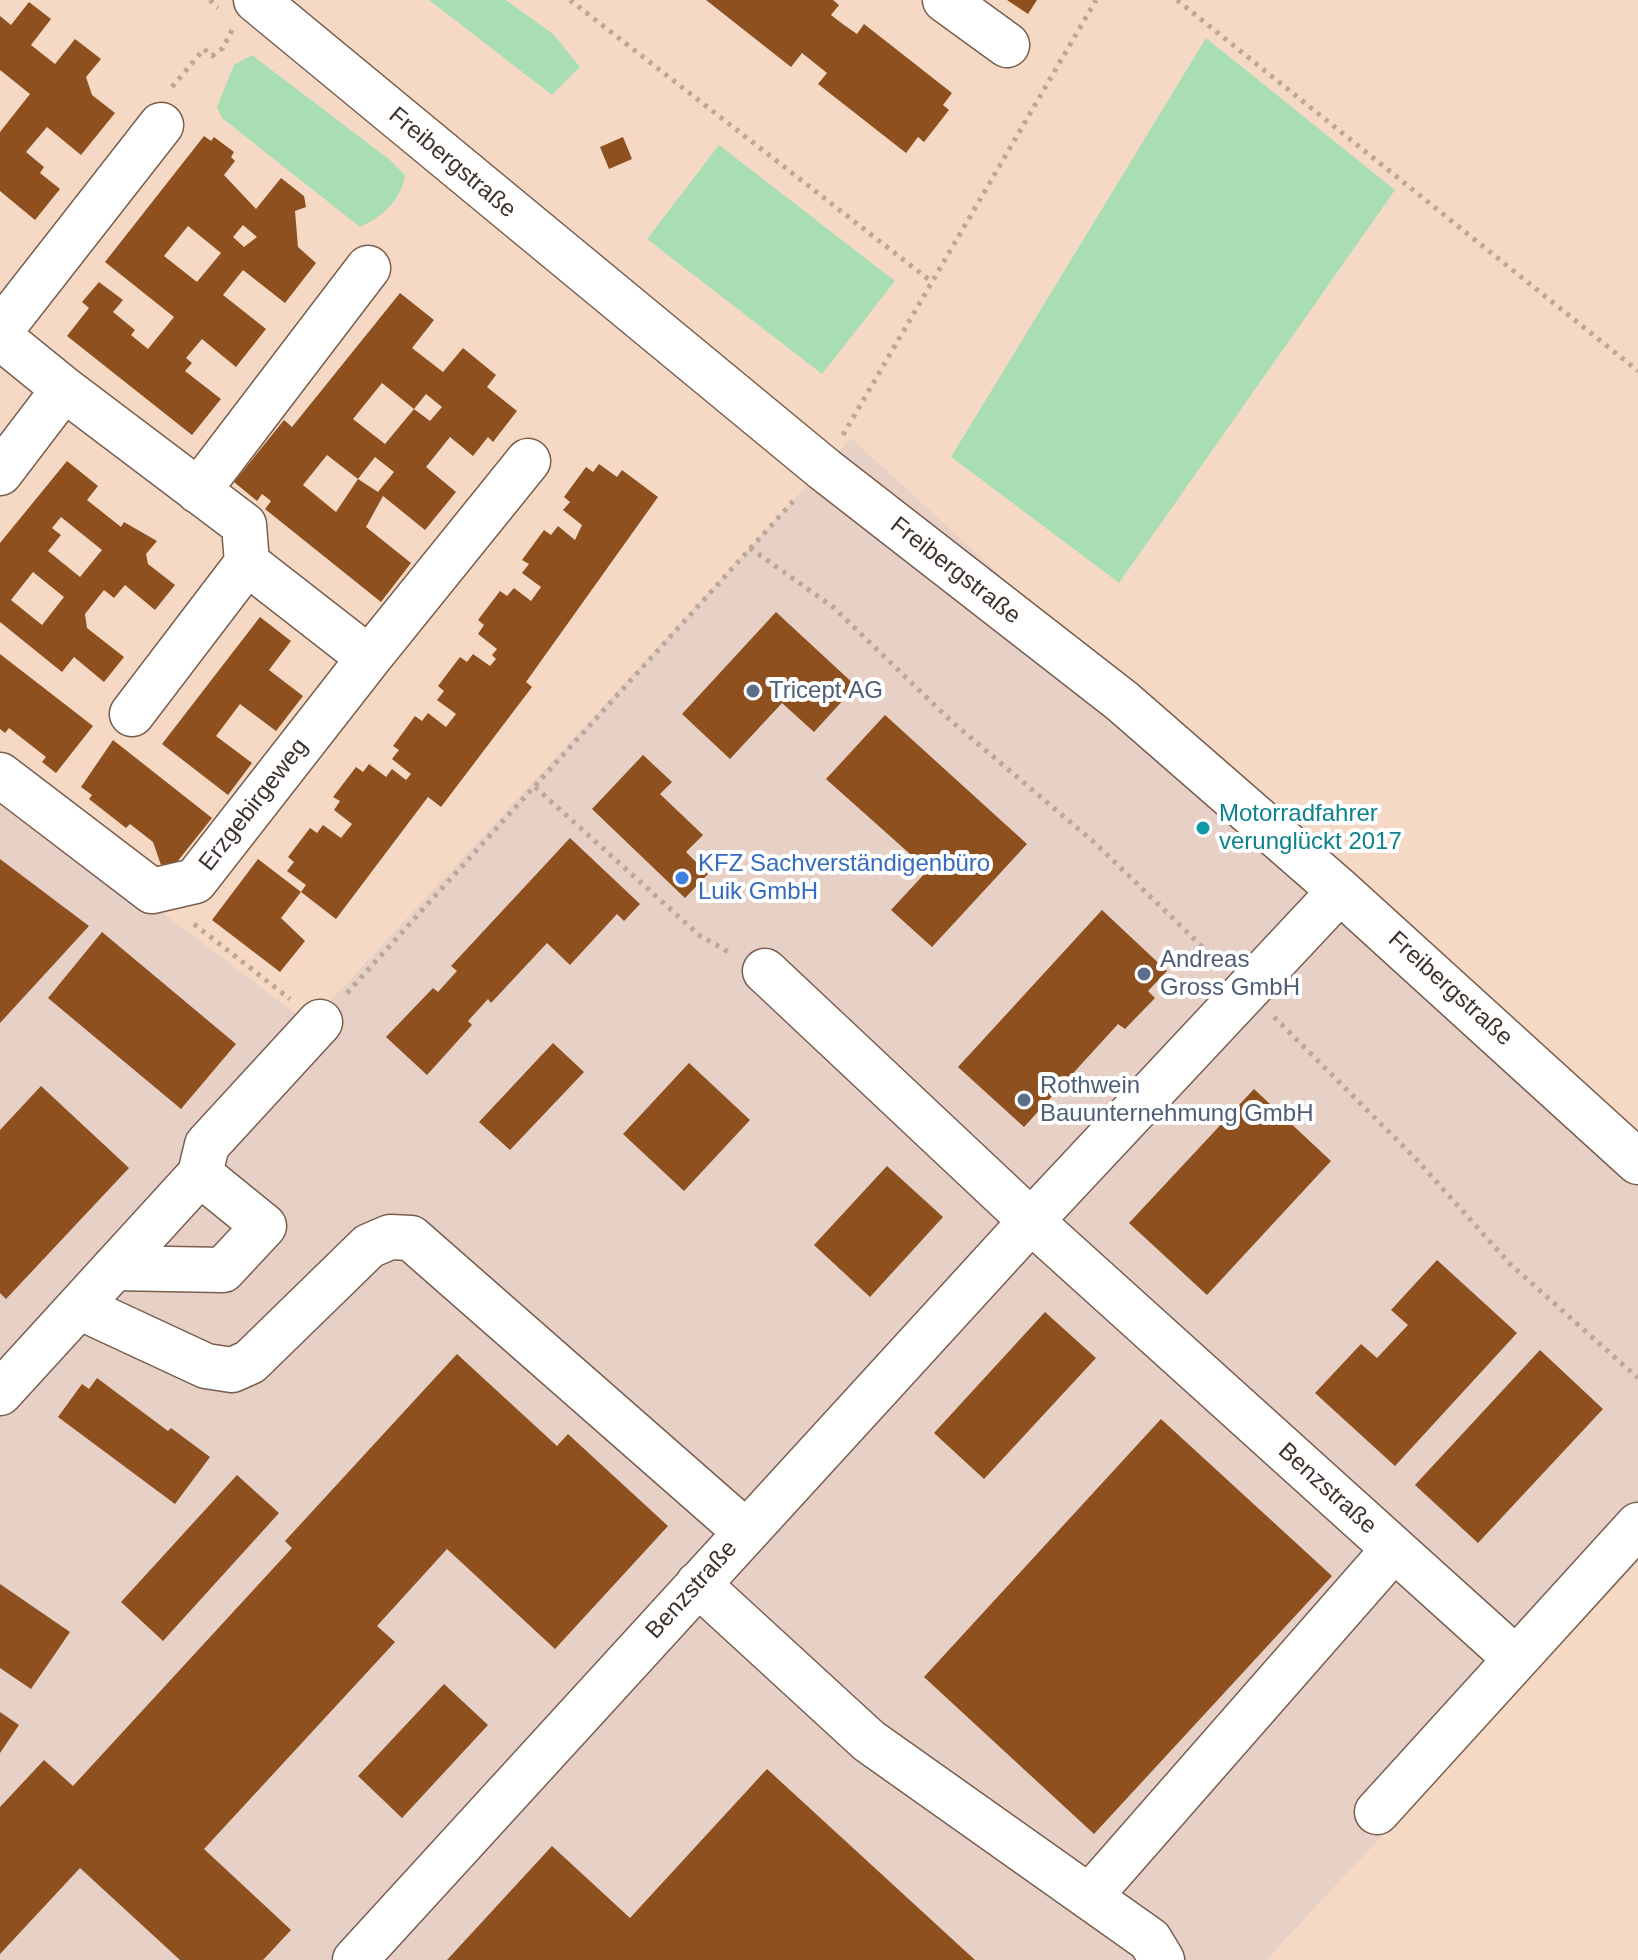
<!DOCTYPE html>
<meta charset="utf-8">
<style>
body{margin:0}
canvas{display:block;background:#f6d9c5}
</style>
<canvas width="1638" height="1960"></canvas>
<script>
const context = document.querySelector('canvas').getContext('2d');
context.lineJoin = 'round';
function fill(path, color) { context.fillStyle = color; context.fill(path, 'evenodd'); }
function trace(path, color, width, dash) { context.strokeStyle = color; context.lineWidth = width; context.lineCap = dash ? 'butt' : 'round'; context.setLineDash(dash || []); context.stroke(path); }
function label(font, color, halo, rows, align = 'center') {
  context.font = font + ' Helvetica,sans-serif'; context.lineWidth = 8; context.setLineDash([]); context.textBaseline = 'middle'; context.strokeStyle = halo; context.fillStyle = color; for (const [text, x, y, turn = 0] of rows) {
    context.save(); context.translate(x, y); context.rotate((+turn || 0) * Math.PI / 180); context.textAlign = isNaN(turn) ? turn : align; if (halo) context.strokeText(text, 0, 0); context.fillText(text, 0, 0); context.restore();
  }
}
const industrial = new Path2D(`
 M851,438L1383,928L1638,1179V1562L1266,1960H0V789L309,1024Z`);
const green = new Path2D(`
 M429,0H506L553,34L580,67L552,95Z
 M1206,38L1395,190L1119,583L951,457Z
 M252,55L390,160L405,175C402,199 381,218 360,227L222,118L217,107L234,65Z
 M719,145L895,281L822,374L647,239Z`);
const building = new Path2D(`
 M706,0H833L839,5L831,15L844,25L857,34L864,24L952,93L943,105L949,110L924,142L918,137L906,153L818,84L827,73L802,53L791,67Z
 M1007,0H1037L1028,14Z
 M29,2L51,19L31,45L55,64L75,39L101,59L86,77L92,95L115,113L81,155L47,127L26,152L44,167L40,173L60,189L35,220L0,191V132L30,94L0,70V16L11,25Z
 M204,136L211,141L214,137L234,152L231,157L235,161L224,175L256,209L281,178L304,196L306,207L295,211L298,247L316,263L285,303L243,270L223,295L266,329L236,367L202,339L186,358L192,363L185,371L221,399L192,435L67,336L89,308L82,302L99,282L123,300L113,312L135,330L131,335L148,349L174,317L105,262ZM243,225L257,237L244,247L233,237ZM188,226L221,253L197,282L164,256Z
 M623,137L632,159L609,169L600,147Z
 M400,293L434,320L412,348L443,372L463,348L496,375L487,387L517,411L493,442L488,437L473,456L450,437L426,467L456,492L425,530L383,496L366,527L411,563L381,602L265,509L271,501L262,494L257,501L234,482L284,420L292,427ZM382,383L414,409L426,394L442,407L430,421L414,409L385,444L353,419ZM327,455L358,479L375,457L394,472L378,492L358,479L336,512L303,485Z
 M67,461L98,486L87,500L121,527L124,522L157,541L146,554L148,564L175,585L155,610L125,585L114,598L104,590L85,614L87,628L124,657L104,682L74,657L62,672L0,622V543ZM61,517L102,550L80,577L48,551L61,535L52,528ZM33,572L64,597L42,625L11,600Z
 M599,464L617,477L622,470L658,497L526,682L532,687L441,807L428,797L336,919L301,892L281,918L305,941L280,972L212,920L258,859L301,892L306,885L287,871L294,862L288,857L310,828L317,833L323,825L341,838L352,824L334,810L340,801L333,797L356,767L363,772L369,764L386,777L392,769L406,780L411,774L392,759L399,750L393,746L415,716L422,721L428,713L446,727L456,714L437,700L444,691L438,686L460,657L467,662L473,654L490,666L496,659L492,655L497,649L478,634L484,625L478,620L500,591L507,596L514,588L531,601L541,587L522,573L529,564L522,560L544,530L551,535L558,526L575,540L582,525L563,510L570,502L564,497L586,467L593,472Z
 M776,612L856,686L814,732L782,703L730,759L682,714Z
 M260,617L291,641L269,670L303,696L276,731L240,704L216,736L252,763L228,795L162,744Z
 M0,654L93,726L56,773L42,762L46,757L9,728L5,733L0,729Z
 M885,715L1027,844L932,947L891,910L928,870L826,779Z
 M113,740L212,818L177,862L161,865L153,842L130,824L126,828L89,799L92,795L81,787Z
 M643,755L672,782L660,794L703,835L686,852L708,874L685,898L592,809Z
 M570,838L640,904L624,921L617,914L570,965L547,943L491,1003L488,999L468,1021L472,1025L427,1075L386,1037L433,988L438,992L457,971L451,966Z
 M0,859L89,926L0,1023Z
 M1102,910L1167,971L1148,991L1155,998L1125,1029L1118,1024L1024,1127L958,1067Z
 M102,932L236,1044L181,1109L48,998Z
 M553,1043L584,1072L510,1150L479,1122Z
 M689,1063L750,1120L684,1191L623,1134Z
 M41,1086L129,1168L6,1299L0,1293V1130Z
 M1254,1089L1331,1161L1207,1295L1129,1223Z
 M887,1166L943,1217L870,1297L814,1245Z
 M1437,1260L1517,1333L1395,1466L1315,1393L1361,1344L1377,1358L1408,1325L1391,1310Z
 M1045,1312L1096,1358L984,1479L934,1433Z
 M1540,1350L1603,1409L1478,1543L1415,1485Z
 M457,1354L557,1446L568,1434L668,1526L555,1649L447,1549L377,1626L395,1642L204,1849L291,1930L263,1960H180L80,1868L0,1954V1807L44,1760L73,1786L292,1548L285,1541Z
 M97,1378L168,1431L171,1428L210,1457L175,1504L58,1417L82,1384L89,1389Z
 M1161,1419L1332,1576L1094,1834L924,1677Z
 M237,1475L279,1513L163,1641L121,1602Z
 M0,1584L70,1632L31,1689L0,1668Z
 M444,1684L488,1725L402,1818L358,1776Z
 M0,1712L19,1725L0,1753Z
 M767,1769L975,1960H447L552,1846L630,1918Z`);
const path = new Path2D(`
 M210,0L218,8
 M570,0L932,282
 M1177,0L1638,371
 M172,87L204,49L212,56L223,48L232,30
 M843,435L1096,0
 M750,548L833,607L951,721L1095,843L1219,963
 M535,787L699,935L732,954
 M194,924L290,999
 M347,993L797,497
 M1274,1017L1417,1160L1510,1264L1638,1378`);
const minor = new Path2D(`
 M256,0L824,469L1122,701L1340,891L1638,1162
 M945,0L1007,45
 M0,331L161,125
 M0,337L64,389L0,473
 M198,491L368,268
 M369,658L528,461
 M132,714L247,563
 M0,775L152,891L195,881L369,658L247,563L244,525L64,389
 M765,971L1031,1221L1516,1659
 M114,1268L223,1270L264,1226L200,1174
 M79,1307L206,1366L232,1370L250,1362L369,1246L390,1237L411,1238L746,1532
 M0,1393L200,1174L207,1145L320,1022
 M698,1584L869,1741L1150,1940L1162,1960
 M1377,1812L1638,1525
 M1089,1897L1394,1549
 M355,1960L1031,1221L1340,891`);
const markers = [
 [753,691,8,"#5c6f8a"],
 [1203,828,8,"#0f9aa8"],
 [682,878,8,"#3f7fe0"],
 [1144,974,8,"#5c6f8a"],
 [1024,1100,8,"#5c6f8a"]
];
const streetNames = [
 ["Freibergstraße",452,163,40],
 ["Freibergstraße",955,571,38],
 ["Erzgebirgeweg",254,805,-52],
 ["Freibergstraße",1450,989,42],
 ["Benzstraße",1327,1489,42],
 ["Benzstraße",692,1590,-48]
];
const serviceNames = [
 ["Tricept AG",769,691],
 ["Andreas",1160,960],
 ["Gross GmbH",1160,988],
 ["Rothwein",1040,1086],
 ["Bauunternehmung GmbH",1040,1114]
];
const cultureNames = [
 ["Motorradfahrer",1219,814],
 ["verunglückt 2017",1219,842]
];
const shopNames = [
 ["KFZ Sachverständigenbüro",698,864],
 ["Luik GmbH",698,892]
];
fill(industrial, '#e7d0c5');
fill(green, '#a9deb5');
fill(building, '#8d501e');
trace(minor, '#785f4e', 47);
trace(path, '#bfa797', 5, [4, 6]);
trace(minor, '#fff', 44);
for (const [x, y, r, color] of markers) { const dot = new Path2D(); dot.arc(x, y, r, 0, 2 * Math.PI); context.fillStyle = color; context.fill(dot); trace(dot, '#fff', 3); }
label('24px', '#3f332c', '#fff', streetNames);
label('24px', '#4e5e75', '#fff', serviceNames, 'left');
label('24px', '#0d838f', '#fff', cultureNames, 'left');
label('24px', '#366cbe', '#fff', shopNames, 'left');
</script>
